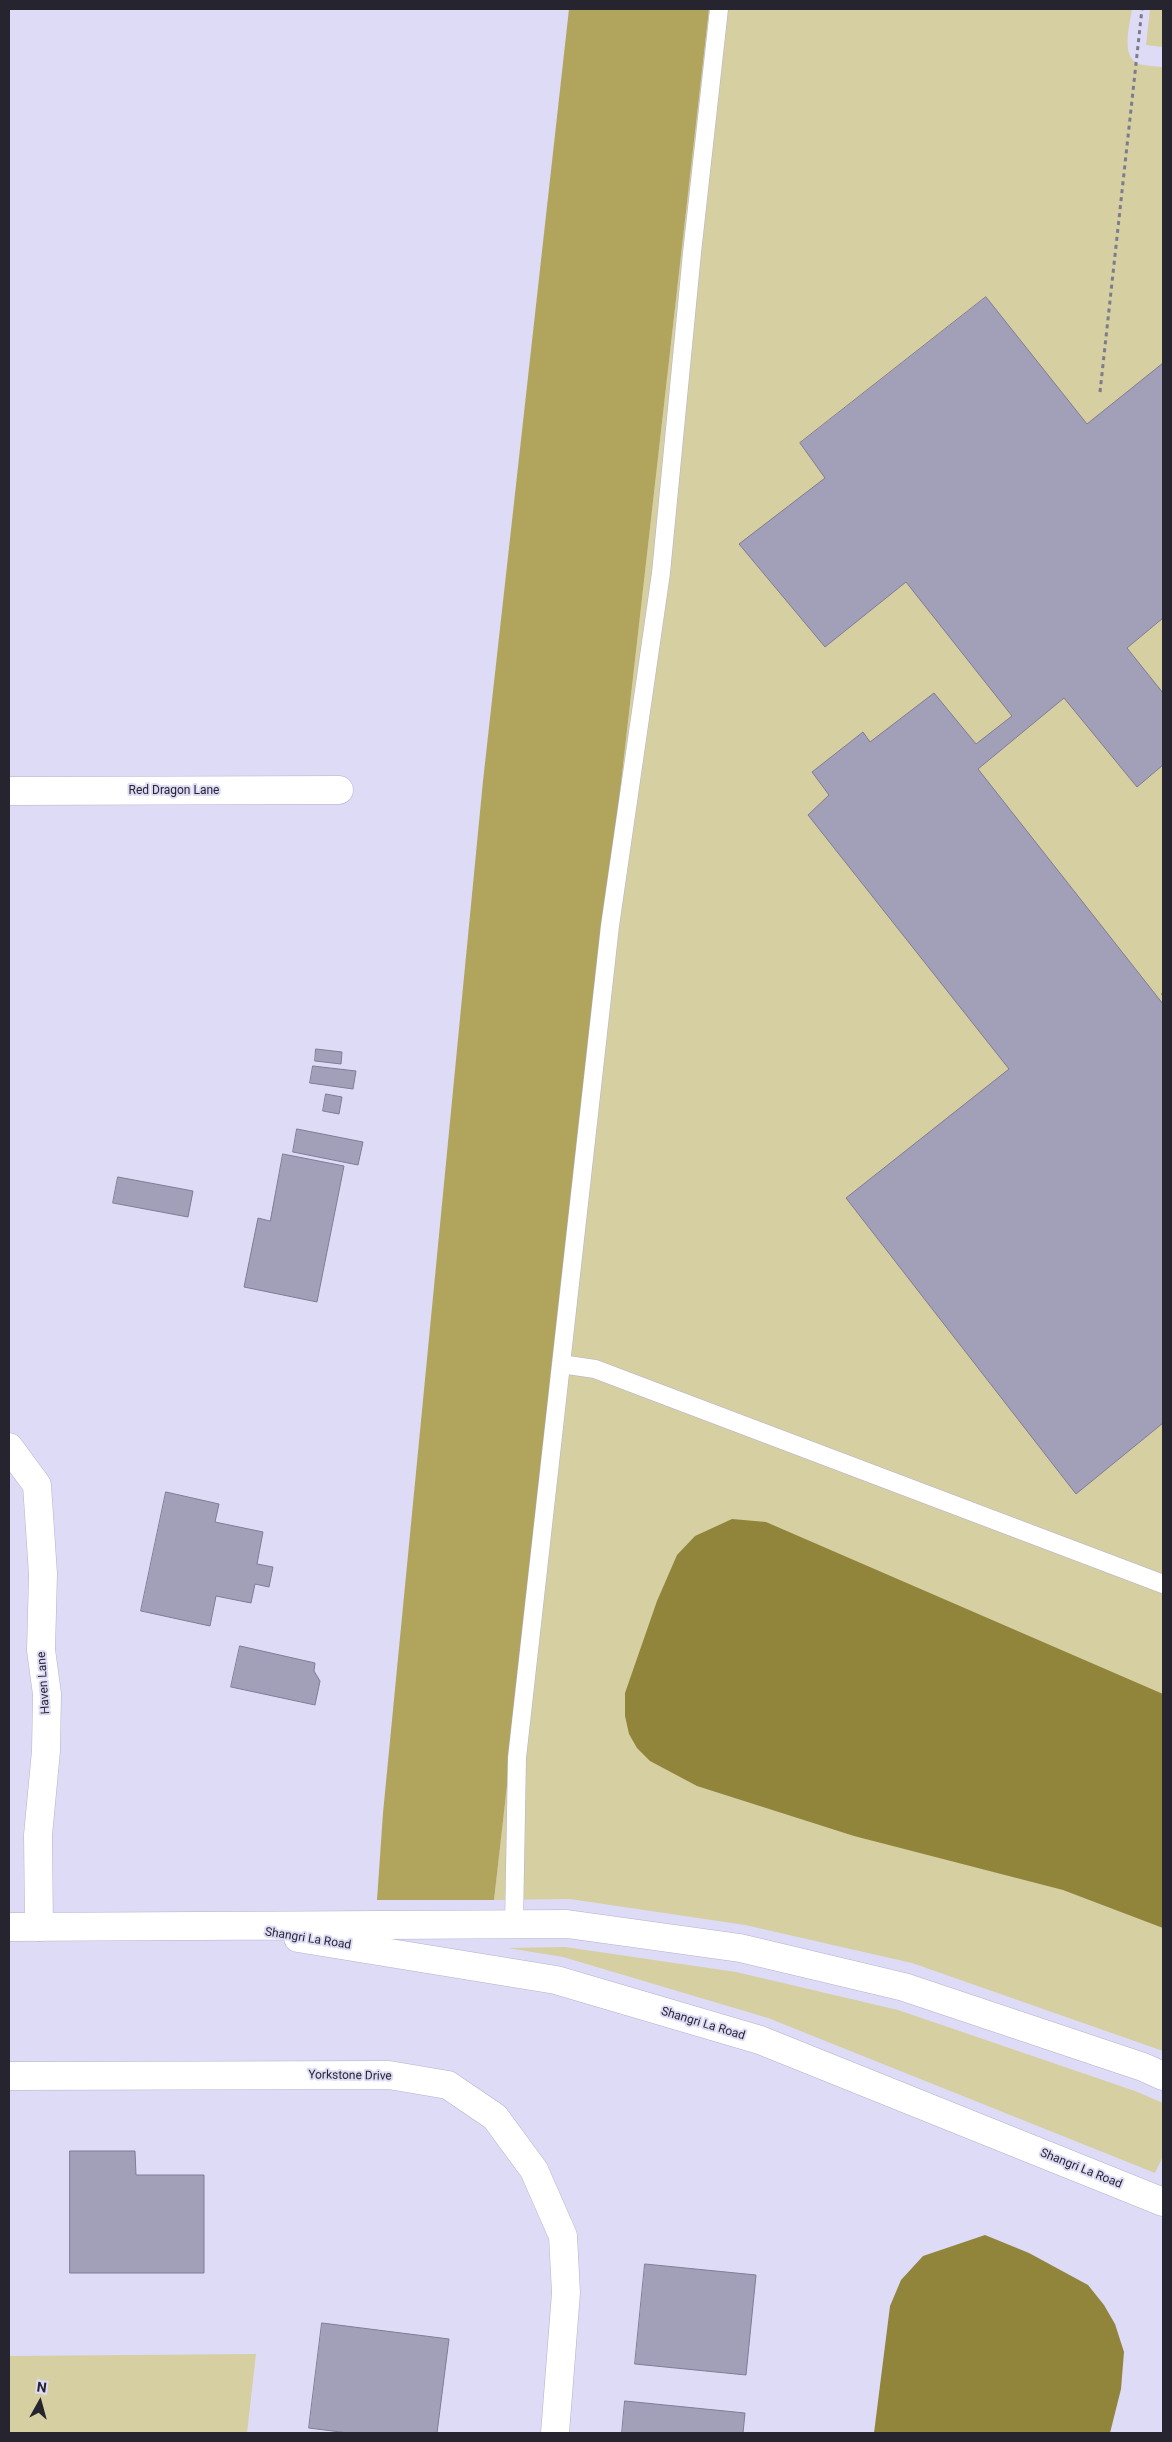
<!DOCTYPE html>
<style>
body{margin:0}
#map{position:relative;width:1172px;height:2442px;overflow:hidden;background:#dedbf7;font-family:Roboto,sans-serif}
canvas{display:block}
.frame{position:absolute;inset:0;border:10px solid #26252f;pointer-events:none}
.north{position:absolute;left:15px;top:2377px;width:50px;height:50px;-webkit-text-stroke:4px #dedbf7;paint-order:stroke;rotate:7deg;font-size:14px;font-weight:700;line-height:20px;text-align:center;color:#26252f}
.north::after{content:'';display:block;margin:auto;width:18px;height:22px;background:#26252f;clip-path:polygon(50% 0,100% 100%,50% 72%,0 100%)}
</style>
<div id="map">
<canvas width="1172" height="2442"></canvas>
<div class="frame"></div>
<div class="north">N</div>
</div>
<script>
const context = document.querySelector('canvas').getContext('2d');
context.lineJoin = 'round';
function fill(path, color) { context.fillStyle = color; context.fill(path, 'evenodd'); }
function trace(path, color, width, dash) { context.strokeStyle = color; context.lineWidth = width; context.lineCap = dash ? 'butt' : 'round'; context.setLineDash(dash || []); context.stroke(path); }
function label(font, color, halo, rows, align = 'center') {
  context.font = font + ' Roboto,sans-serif'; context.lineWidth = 4; context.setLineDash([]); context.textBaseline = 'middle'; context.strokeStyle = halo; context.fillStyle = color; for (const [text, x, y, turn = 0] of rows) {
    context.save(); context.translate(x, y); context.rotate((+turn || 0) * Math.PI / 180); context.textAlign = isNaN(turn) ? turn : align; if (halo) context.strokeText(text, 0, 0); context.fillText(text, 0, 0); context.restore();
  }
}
const green = new Path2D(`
 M709,9H1132C1130,24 1120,57 1139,64C1146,66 1156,66 1163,67V2051L912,1963L745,1925L570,1899L494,1900Z
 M1150,9H1163V47L1146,45Z
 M565,1947L736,1972L898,2010L1135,2091L1163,2103V2156L1155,2173L768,2018L563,1957L508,1948Z
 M256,2354L247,2433H9V2356Z`);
const forest = new Path2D(`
 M569,9H709L494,1900H377L383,1813L483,781Z`);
const water = new Path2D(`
 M732,1519L766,1522L1163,1694V1928L1063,1890L854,1836L697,1786L650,1761L637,1748L629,1734L625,1716V1693L657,1601L677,1555L695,1536Z
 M985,2235L1029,2253L1088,2285L1104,2305L1115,2324L1124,2352L1121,2389L1110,2433H874L890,2306L901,2280L923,2256Z`);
const building = new Path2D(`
 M986,297L1087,424L1163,363V618L1127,648L1163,693V765L1137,787L1064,698L978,769L1163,1004V1423L1076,1494L846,1198L1009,1069L808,815L829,795L812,772L863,732L870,742L934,693L976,744L1012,716L906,582L825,647L739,544L825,478L800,443Z
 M316,1049L342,1052L341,1064L315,1061Z
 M313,1066L356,1071L353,1089L310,1083Z
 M326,1094L342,1097L339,1114L323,1111Z
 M297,1129L363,1142L358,1165L293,1152Z
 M283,1154L344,1166L317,1302L244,1287L258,1218L270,1221Z
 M118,1177L193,1191L188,1217L113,1203Z
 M166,1492L219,1504L215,1522L263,1532L257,1564L273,1567L269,1587L255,1584L251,1603L216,1596L210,1626L141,1611Z
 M240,1646L315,1663L314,1671L320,1681L315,1705L231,1687Z
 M70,2151H135L136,2175H204V2273H70Z
 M645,2264L756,2275L746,2375L635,2364Z
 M322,2323L449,2339L437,2433H348L309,2428Z
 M625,2401L745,2413L743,2433H622Z`);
const path = new Path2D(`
 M1100,392L1142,9
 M1162,995L1163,994`);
const lane = new Path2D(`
 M561,1364L595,1369L1163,1584
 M514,1924L517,1758L610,926L661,573L692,253L719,9`);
const street = new Path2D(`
 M9,791L339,790
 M9,1447L37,1485L43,1574L41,1650L47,1694L46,1751L38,1835L39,1927
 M9,2076L389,2075L448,2085L495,2117L534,2170L563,2236L566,2293L555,2433`);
const secondary = new Path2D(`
 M9,1927L567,1924L740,1948L904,1987L1143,2067L1163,2076
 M298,1938L556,1980L760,2040L1163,2202`);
const streetNames = [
 ["Red Dragon Lane",174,791],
 ["Haven Lane",44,1683,-94],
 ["Shangri La Road",308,1939,9],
 ["Shangri La Road",703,2024,17],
 ["Yorkstone Drive",350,2076,1],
 ["Shangri La Road",1081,2169,22]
];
fill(green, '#d6cfa1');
fill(forest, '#b1a45c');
fill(water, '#91853b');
fill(building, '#a29fb9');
trace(building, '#7f7c95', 1);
trace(lane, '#b4b1cb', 19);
trace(street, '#b4b1cb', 29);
trace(secondary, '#b4b1cb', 29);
trace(path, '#7d7b8e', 3, [4, 4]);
trace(lane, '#fff', 18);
trace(street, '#fff', 28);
trace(secondary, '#fff', 28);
label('12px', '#26252f', '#dedbf7', streetNames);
</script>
